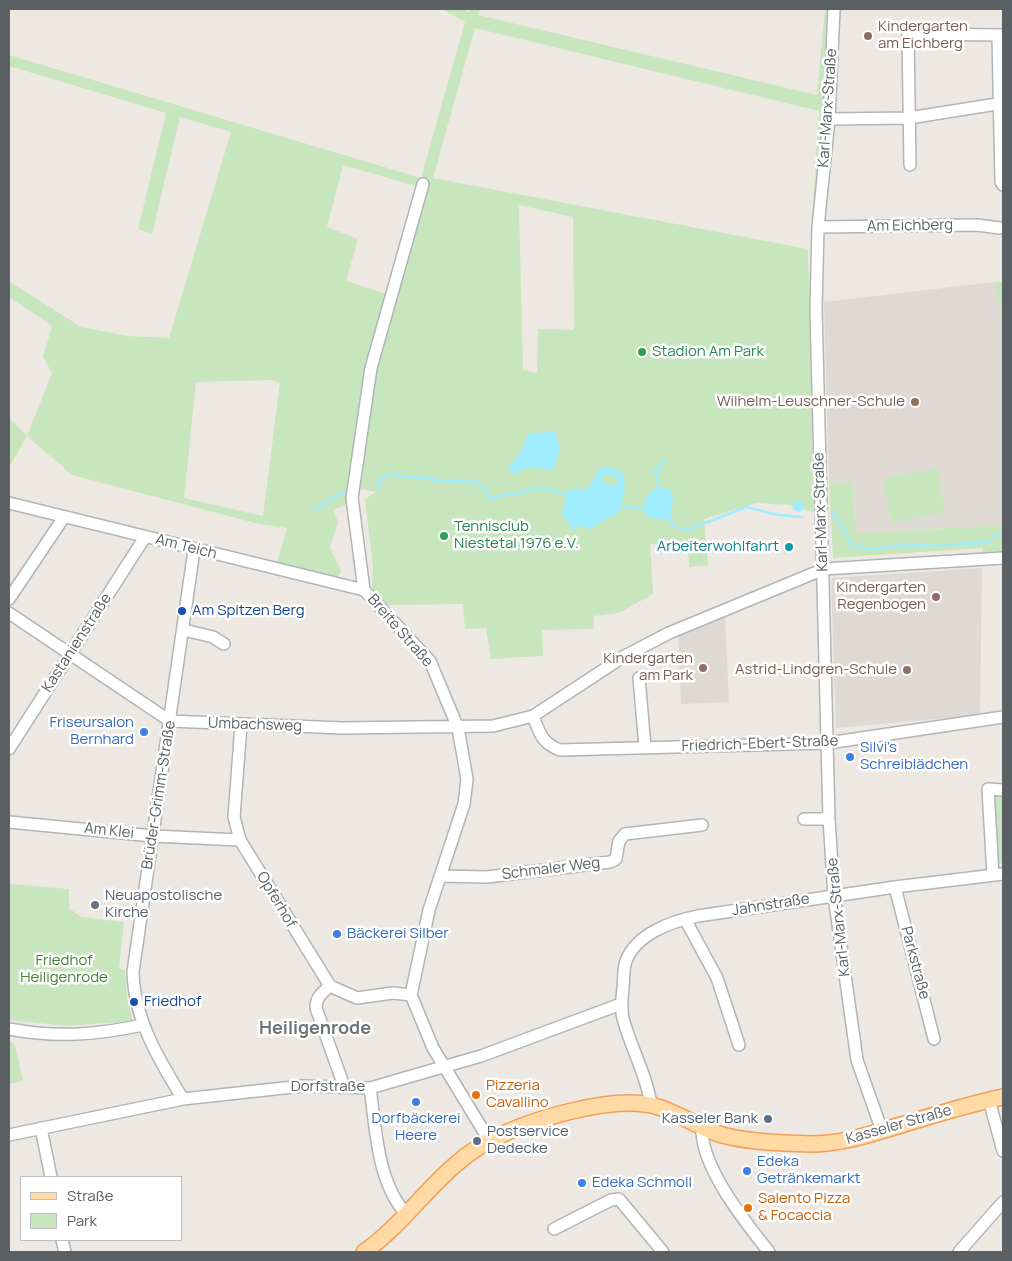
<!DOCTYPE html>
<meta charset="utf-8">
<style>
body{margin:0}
#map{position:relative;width:1012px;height:1261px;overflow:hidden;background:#ede8e2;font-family:Manrope,sans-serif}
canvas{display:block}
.frame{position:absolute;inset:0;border:10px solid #5a6063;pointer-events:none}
.legend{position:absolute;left:20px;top:1176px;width:162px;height:65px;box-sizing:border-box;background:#fff;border:1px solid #bdbfc1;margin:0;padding:6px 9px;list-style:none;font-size:15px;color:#5a6063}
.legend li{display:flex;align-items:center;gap:10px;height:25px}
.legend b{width:25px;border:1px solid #bdbfc1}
</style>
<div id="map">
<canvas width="1012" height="1261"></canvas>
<div class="frame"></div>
<ul class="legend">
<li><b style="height:6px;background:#ffdaa5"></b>Straße</li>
<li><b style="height:14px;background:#c8e6be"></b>Park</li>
</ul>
</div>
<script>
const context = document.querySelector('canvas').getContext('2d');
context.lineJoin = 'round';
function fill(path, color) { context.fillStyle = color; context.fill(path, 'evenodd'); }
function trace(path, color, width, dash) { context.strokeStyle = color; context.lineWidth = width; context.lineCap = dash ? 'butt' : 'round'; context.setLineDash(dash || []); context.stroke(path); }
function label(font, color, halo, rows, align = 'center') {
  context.font = font + ' Manrope,sans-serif'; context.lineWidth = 5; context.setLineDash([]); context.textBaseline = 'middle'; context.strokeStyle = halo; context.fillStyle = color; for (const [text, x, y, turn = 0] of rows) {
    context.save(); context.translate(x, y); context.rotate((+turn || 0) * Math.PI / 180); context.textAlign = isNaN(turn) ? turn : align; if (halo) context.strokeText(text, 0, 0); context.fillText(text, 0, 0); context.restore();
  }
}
const education = new Path2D(`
 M994,282L1003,323V525L857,533L852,482L829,484L824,302Z
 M982,568L980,715L836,728L831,578Z
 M725,617L729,702L681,704L678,635Z`);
const green = new Path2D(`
 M442,9H463L469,12L471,9H480L478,15L817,95L825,9H842L817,222H812L819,111L475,28L433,178L808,249L814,512L789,505L757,503L704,519L708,565L689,567L688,546L650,544L653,594L619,613L594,616V629L542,630L543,656L491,659L486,628L465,629L463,604L387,605L372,588L373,566L365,499L376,492L360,489L357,500L334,510L338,523L330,547L341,571L337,580L276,566L287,528L259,524L72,475L27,436L11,464L9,462V418L27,436L52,373L43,357L52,326L9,297V281L81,327L128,336L169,338L231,132L180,117L152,234L138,229L166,113L9,66V55L421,178L465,22ZM343,165L419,187L387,294L346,281L358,239L327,227ZM519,205L573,217L574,330L538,329L537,373L523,370ZM271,380L280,383L263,516L184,498L196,382Z
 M994,282H1003V323Z
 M938,468L945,513L891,523L883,478Z
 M852,482L857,533L1003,525V553L982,555V548L833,558L829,484Z
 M992,794H1003V863L996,864Z
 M9,884L69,889V908L81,917L124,922L119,968L125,971L127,999L133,1021L66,1026L9,1020Z
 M9,1040L15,1045L23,1081L9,1084Z`);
const water = new Path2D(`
 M555,432L560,449L553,470L527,467L515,474L507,469L519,455L529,433Z
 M608,467L622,472L625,485L620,511L588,530L583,525L578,526L574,531L562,514L568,490L587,489L594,480L599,469ZM606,474L614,475L618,481L614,487L601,480Z
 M659,487L667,488L673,495L670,521L647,517L644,502L653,489Z
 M792.5 506a5.5 5.5 0 1 1 11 0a5.5 5.5 0 1 1-11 0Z`);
const stream = new Path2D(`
 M659,487L655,471L665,461
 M378,488L380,480L389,474L445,481L476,482L487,491L489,498L542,488L569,494
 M619,505L648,510
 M314,510L346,490
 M832,510L853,546L872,549L896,546L985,543L1003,532
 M668,520L678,528L690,529L746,507L778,515L803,517`);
const minor = new Path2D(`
 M834,9L829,119L818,227L816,309L829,819L834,896L857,1060L882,1131
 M998,35L1001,182L1003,185
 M829,119L909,118L1003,103
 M910,165L908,34L1003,35
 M423,184L371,368L352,498L364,590L430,661L458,728L467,779L464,804L429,910L411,995L433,1048L489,1140
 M818,227L977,225L1000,228
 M9,503L364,590
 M9,599L64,517
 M9,613L170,721L342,728L493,726L533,716L623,657L669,633L824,569L1003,558
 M184,630L213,637L224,644
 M639,678L645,747
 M533,716C540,734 542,743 560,750L828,743L1003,717
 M241,725L234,817L240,840L330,986L357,998L393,993L411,995
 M9,749L145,537
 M804,819H829
 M9,822L153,836L240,840
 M993,875L988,789L1003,790
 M440,876L487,877L610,862L616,859L619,841L625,834L702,825
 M895,887L934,1039
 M685,919L717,978L739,1045
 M330,986C322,993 316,997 316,1008L344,1086
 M9,1029C57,1038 95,1035 143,1025
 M370,1088C376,1129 377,1183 407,1215
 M183,1099C159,1060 134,1019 133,972L194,550
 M989,1100L1003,1151
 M651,1105C647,1076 632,1050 624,1022C620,1010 622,999 623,988C624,979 623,969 626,961C636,934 672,921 698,916L895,887L1003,874
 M702,1127C700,1166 745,1222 769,1252
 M41,1128L51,1177
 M9,1135L183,1099L302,1086L370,1088L481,1056L621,1004
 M554,1229L611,1200L619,1199L663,1252
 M62,1240L65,1252
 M959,1252L1003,1202`);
const major = new Path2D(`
 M364,1252C410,1220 440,1166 491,1140C529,1120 608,1096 651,1105C674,1110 694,1125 716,1133C741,1142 783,1143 810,1144C843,1144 870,1134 901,1125C935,1115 969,1104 1003,1097`);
const markers = [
 [868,36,5,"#8d6e63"],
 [642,352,5,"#2e9e5b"],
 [915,402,5,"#8d6e63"],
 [444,536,5,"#2e9e5b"],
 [789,547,5,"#0f9aa8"],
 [936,597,5,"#8d6e63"],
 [182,611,5,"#1a4fb4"],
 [703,668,5,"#8d6e63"],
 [907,670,5,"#8d6e63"],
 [144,732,5,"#3f7fe0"],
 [850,757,5,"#3f7fe0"],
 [95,905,5,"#6b7280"],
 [337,934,5,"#3f7fe0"],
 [134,1002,5,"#1a4fb4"],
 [476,1095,5,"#e8710a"],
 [416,1102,5,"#3f7fe0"],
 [768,1119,5,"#5c6f8a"],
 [477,1141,5,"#5c6f8a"],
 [747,1171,5,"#3f7fe0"],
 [582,1183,5,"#3f7fe0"],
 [748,1208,5,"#e8710a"]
];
const educationNames = [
 ["Kindergarten",878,27,"left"],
 ["am Eichberg",878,44,"left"],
 ["Wilhelm-Leuschner-Schule",905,402],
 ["Kindergarten",926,588],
 ["Regenbogen",926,605],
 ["Kindergarten",693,659],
 ["am Park",693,676],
 ["Astrid-Lindgren-Schule",897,670]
];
const streetNames = [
 ["Karl-Marx-Straße",828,108,-86],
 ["Am Eichberg",910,226,-1],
 ["Karl-Marx-Straße",821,512,-92],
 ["Am Teich",186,547,14],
 ["Breite Straße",400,631,49],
 ["Kastanienstraße",77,643,-57],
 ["Umbachsweg",255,725,2],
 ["Friedrich-Ebert-Straße",760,744,-2],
 ["Brüder-Grimm-Straße",159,795,-81],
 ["Am Klei",109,831,6],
 ["Schmaler Weg",551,869,-7],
 ["Opferhof",276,900,59],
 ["Jahnstraße",771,905,-9],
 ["Karl-Marx-Straße",839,917,-96],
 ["Parkstraße",915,963,75],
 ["Dorfstraße",328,1087],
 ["Kasseler Straße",899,1125,-16]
];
const leisureNames = [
 ["Stadion Am Park",652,352],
 ["Tennisclub",454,527],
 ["Niestetal 1976 e.V.",454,544]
];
const cultureNames = [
 ["Arbeiterwohlfahrt",779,547]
];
const transitNames = [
 ["Am Spitzen Berg",192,611],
 ["Friedhof",144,1002]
];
const shopNames = [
 ["Friseursalon",134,723,"right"],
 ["Bernhard",134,740,"right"],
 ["Silvi's",860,748],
 ["Schreiblädchen",860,765],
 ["Bäckerei Silber",347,934],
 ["Dorfbäckerei",416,1119,"center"],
 ["Heere",416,1136,"center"],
 ["Edeka",757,1162],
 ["Getränkemarkt",757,1179],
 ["Edeka Schmoll",592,1183]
];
const worshipNames = [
 ["Neuapostolische",105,896],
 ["Kirche",105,913]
];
const parkNames = [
 ["Friedhof",64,961],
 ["Heiligenrode",64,978]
];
const foodNames = [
 ["Pizzeria",486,1086],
 ["Cavallino",486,1103],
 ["Salento Pizza",758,1199],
 ["& Focaccia",758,1216]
];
const serviceNames = [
 ["Kasseler Bank",758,1119],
 ["Postservice",487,1132,"left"],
 ["Dedecke",487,1149,"left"]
];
const quarterNames = [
 ["Heiligenrode",315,1029]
];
fill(education, '#dfd9d3');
fill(green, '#c8e6be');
fill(water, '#a0edff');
trace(stream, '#a0edff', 2.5);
trace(minor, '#b0b5b8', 14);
trace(major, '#f29f56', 18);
trace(minor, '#fff', 11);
trace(major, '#ffdaa5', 15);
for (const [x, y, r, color] of markers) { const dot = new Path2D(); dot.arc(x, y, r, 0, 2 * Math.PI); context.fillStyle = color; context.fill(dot); trace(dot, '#fff', 2); }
label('15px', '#785e54', '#fff', educationNames, 'right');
label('15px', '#5a6063', '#fff', streetNames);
label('15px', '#27864d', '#fff', leisureNames, 'left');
label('15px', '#0d838f', '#fff', cultureNames, 'right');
label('15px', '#164399', '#fff', transitNames, 'left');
label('15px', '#366cbe', '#fff', shopNames, 'left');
label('15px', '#5b616d', '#fff', worshipNames, 'left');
label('15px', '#438233', '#fff', parkNames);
label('15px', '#c56008', '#fff', foodNames, 'left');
label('15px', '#4e5e75', '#fff', serviceNames, 'right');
label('bold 18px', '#6b7375', '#fff', quarterNames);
</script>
